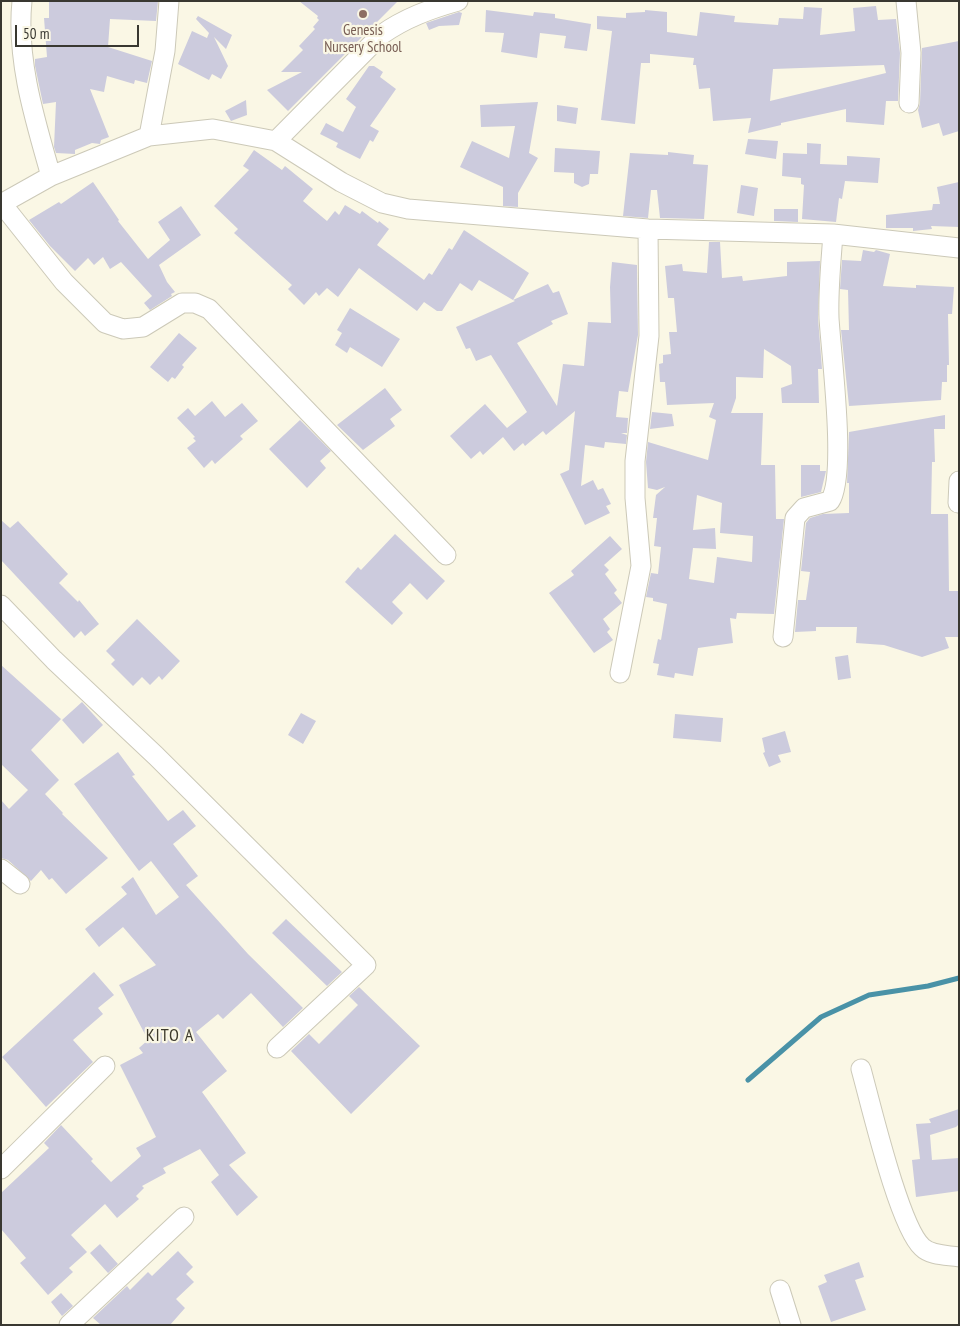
<!DOCTYPE html>
<style>
body{margin:0}
#map{position:relative;width:960px;height:1326px;overflow:hidden;background:#faf7e5;font-family:"PT Sans Narrow",sans-serif}
canvas{display:block}
.frame{position:absolute;inset:0;border:2px solid #393831;pointer-events:none}
.scale{position:absolute;left:15px;top:25px;width:124px;height:22px;box-sizing:border-box;border:2px solid #393831;border-top:0;padding-left:6px;font-size:15px;line-height:18px;white-space:nowrap;color:#393831;-webkit-text-stroke:4px #faf7e5;paint-order:stroke}
</style>
<div id="map">
<canvas width="960" height="1326"></canvas>
<div class="frame"></div>
<div class="scale">50 m</div>
</div>
<script>
const context = document.querySelector('canvas').getContext('2d');
context.lineJoin = 'round';
function trace(path, color, width, dash) { context.strokeStyle = color; context.lineWidth = width; context.lineCap = dash ? 'butt' : 'round'; context.setLineDash(dash || []); context.stroke(path); }
function fill(path, color) { context.fillStyle = color; context.fill(path, 'evenodd'); }
function label(font, color, halo, rows, align = 'center') {
  context.font = font + ' "PT Sans Narrow",sans-serif'; context.lineWidth = 4.5; context.setLineDash([]); context.textBaseline = 'middle'; context.strokeStyle = halo; context.fillStyle = color; for (const [text, x, y, turn = 0] of rows) {
    context.save(); context.translate(x, y); context.rotate((+turn || 0) * Math.PI / 180); context.textAlign = isNaN(turn) ? turn : align; if (halo) context.strokeText(text, 0, 0); context.fillText(text, 0, 0); context.restore();
  }
}
const stream = new Path2D(`
 M748,1080L821,1017L869,995L928,986L959,978`);
const building = new Path2D(`
 M49,1H158L156,21L110,19L108,47L152,61L147,83L135,80L134,84L107,76L104,92L90,89L109,137L101,140L100,144L92,143L75,150V154L56,153L54,147L56,102L43,104L35,66V59L47,57L44,18H49Z
 M299,1H398L288,111L267,90L302,72H281L303,50L299,46L315,29L313,27L319,20L317,18L318,16Z
 M876,6L878,20L896,19L900,53L898,101H886L884,125L846,122V109L781,123V125L748,133L751,118L713,121L710,88L699,89L696,65H693L694,58L650,54V63H641L635,124L601,120L612,31L597,29V16L626,18V13L645,12V10L667,12V32L697,36L700,12L735,16L734,22L778,25L779,18L803,19L804,7L822,8L820,35L855,31L853,8ZM884,65L886,73L770,101L773,69Z
 M486,10L533,16L534,12L555,14V18L591,24L587,51L564,48L566,36L540,33L537,58L501,52L504,33L485,32Z
 M459,12L462,13L459,25L439,26L429,30L426,23Z
 M198,16L232,35L226,49L214,37L228,66L221,79L212,74L209,80L178,64L192,31L207,38L209,33L196,19Z
 M959,41V131L943,136L939,123L922,128L918,110L920,103L922,48Z
 M369,66H374L383,72L380,77L396,89L370,126L379,131L373,142L370,140L360,159L336,147L338,143L320,134L326,123L343,132L356,107L346,99Z
 M246,100L247,115L231,121L225,111Z
 M538,102L529,153L538,158L518,193V207L503,206V187L460,167L472,141L509,158L515,126L481,127L480,105Z
 M557,105L578,108L576,124L557,121Z
 M748,139L778,141L776,159L745,154Z
 M807,143L821,144L820,164L847,165V156L880,158L878,183L845,181L842,199L839,198L836,222L802,219L804,185L801,184V178L782,176L783,153L807,154Z
 M555,148L600,151L598,174H590L589,184L582,187L574,183V173L554,172Z
 M254,150L282,170L285,166L313,189L303,201L327,221L335,211L339,215L345,205L360,214L362,211L378,223L379,221L389,229L377,245L424,280L429,273L432,275L449,248L452,250L464,230L529,273L513,300L479,280L472,291L460,283L442,311H437L424,302L417,311L359,268L338,297L327,288L319,296L316,292L304,305L288,289L292,285L234,233L238,229L214,206L249,170L243,166Z
 M668,152L694,155L693,164L708,165L704,219L660,218L657,190H651L648,218L623,216L630,153L668,155Z
 M93,182L119,220L118,221L148,259L170,240L158,222L181,206L201,235L159,265L167,282L175,292L171,294L172,296L150,310L144,303L152,296L121,262L110,269L103,257L94,265L88,258L75,271L50,246L29,220L59,202L61,204Z
 M959,182V227L931,226L932,229L913,231V228H886V215L932,210L933,204H940L937,187Z
 M741,185L758,188L754,216L737,213Z
 M774,209H798V222L774,221Z
 M709,242H720L722,278L742,276L743,281L787,276V262L820,261L818,318L822,369H818L819,403H782L781,388L792,384L791,366L764,349L763,378L736,377V398L731,413H763L761,465H775L776,519H784L774,614L737,613L736,619L730,618L733,643L698,648L693,676L675,673L674,678L657,675L659,664L653,663L658,639L661,640L667,604L653,601V598L646,597L651,573L658,574L661,547L654,546L657,518H653L656,495L665,487L657,490L648,488L646,462L648,442L708,460L716,420L709,417L714,403L667,405L665,382H660L659,364L663,363V355L671,354L669,332H677L674,298H668L665,266L682,264L683,271L707,273ZM697,495L722,503L720,533L753,536L752,562L717,557L714,583L689,579L693,548L716,549L715,528L693,530Z
 M863,250L874,252L876,250L890,254L883,286L916,288V285L954,287L952,314H948L949,365H947V382H942L941,400L849,406L841,330H849L848,290L840,289L842,260L861,261Z
 M612,262L637,265L638,335L628,392L619,391L616,417L628,418L627,433H621L627,435L626,444L605,442L604,448L585,445L581,486L593,480L598,490L603,488L611,504L606,506L610,513L585,525L560,474L569,470L575,411L546,435L543,431L525,446L523,443L514,451L503,437L483,455L480,451L471,459L450,436L485,404L507,428L527,412L491,355L476,361L470,348L466,349L456,327L515,301L513,300L548,284L553,293L559,291L568,314L551,321L553,324L517,343L557,406L563,364L584,366L588,322L611,323L610,287Z
 M350,308L400,339L382,367L350,347L347,353L335,345L342,333L337,330Z
 M179,333L197,348L182,365L184,367L175,379L172,377L168,382L150,367Z
 M385,388L402,410L390,419L395,426L363,450L337,425Z
 M212,401L225,417L242,403L258,421L240,436L243,439L215,464L212,460L204,468L187,448L196,441L193,438L195,437L177,418L188,408L195,416Z
 M652,412L672,414L674,426L650,429Z
 M945,415V429H934L935,462H932L931,514H948L949,591H959V637H945L949,648L922,657L884,645L856,643L857,627H816V631L795,632L798,600H806L810,572L801,571L806,523L810,518L823,514L849,513V483H847L849,432Z
 M300,420L331,451L320,461L326,468L307,488L269,449Z
 M801,465H820V471H826L821,492L801,497Z
 M1,520L10,528L18,521L68,574L59,583L78,602L79,600L99,624L85,636L81,631L74,638L1,560Z
 M395,534L445,581L427,600L410,583L392,602L403,613L392,625L345,582L358,567L361,570Z
 M610,536L622,549L604,565L609,570L605,574L617,590L614,593L622,603L603,619L610,629L607,632L613,640L594,653L549,593L574,575L571,571Z
 M137,619L180,661L162,680L159,676L150,685L142,677L133,686L111,664L115,660L106,651Z
 M848,655L851,678L838,680L835,657Z
 M1,665L61,719L31,750L59,780L45,794L63,813L62,814L108,858L66,894L52,878L49,880L41,870L31,881L8,860L1,858V800L9,809L28,790L1,764Z
 M82,702L103,725L83,744L62,720Z
 M301,713L316,721L303,744L288,735Z
 M675,714L723,718L721,742L673,738Z
 M785,731L791,752L778,755L781,762L769,767L763,753L765,752L762,738Z
 M118,752L135,775L132,776L168,821L183,810L196,826L173,844L198,876L186,885L248,954L303,1008L283,1027L251,993L223,1019L218,1014L196,1032L227,1071L202,1092L246,1153L229,1165L258,1197L237,1216L211,1182L219,1175L200,1149L163,1168L166,1173L142,1186L144,1188L136,1196L139,1199L117,1218L105,1204L71,1235L87,1252L69,1268L73,1272L48,1295L20,1263L26,1258L1,1229V1193L49,1148L44,1143L61,1125L93,1159L91,1161L111,1182L141,1156L136,1148L156,1137L120,1065L143,1053L139,1048L148,1040L119,985L156,965L123,927L99,947L85,929L127,894L121,887L133,877L156,915L179,897L151,861L139,871L74,784Z
 M286,919L342,972L327,986L272,933Z
 M94,972L114,995L98,1008L103,1014L73,1040L93,1062L46,1107L2,1057Z
 M359,987L420,1046L351,1114L291,1051L309,1034L319,1044L358,1005L349,996Z
 M959,1109V1124L956,1127L930,1135L932,1160L959,1158V1191L916,1197L912,1160L920,1159L916,1124L931,1123L929,1119Z
 M100,1244L118,1264L108,1273L90,1253Z
 M178,1251L193,1267L186,1274L194,1282L176,1299L185,1308L170,1325H101L93,1318L127,1286L130,1290L148,1272L152,1276Z
 M859,1262L864,1277L855,1280L866,1310L831,1322L818,1286L827,1282L824,1275Z
 M61,1293L73,1306L62,1316L51,1302Z`);
const minor = new Path2D(`
 M22,1C16,60 35,120 51,176
 M906,1L911,53L909,103
 M149,136L165,51L169,1
 M276,141L381,35C405,18 430,9 458,1
 M1,204L51,176L149,136L213,129L276,141L341,182L382,203L408,209L648,229L833,234L959,248
 M2,204L64,282L105,323L123,329L143,327L182,303H195L209,309L446,555
 M958,503L959,481
 M1,605L54,660L156,756L366,965L277,1048
 M783,637L795,518L804,508L830,501C847,476 831,353 829,318C828,290 831,262 833,234
 M620,673L641,566L635,498V461L649,336L648,229
 M1,869L20,884
 M861,1069C871,1105 899,1226 922,1247C931,1256 947,1255 959,1257
 M1,1169L105,1066
 M780,1290L791,1325
 M69,1325L184,1217`);
const markers = [
 [363,14,5,"#8d6e63"]
];
const educationNames = [
 ["Genesis",363,31],
 ["Nursery School",363,48]
];
const quarterNames = [
 ["KITO A",170,1036]
];
trace(stream, '#4992a7', 5);
fill(building, '#cccbdd');
trace(minor, '#ccc9b8', 21);
trace(minor, '#fff', 19);
for (const [x, y, r, color] of markers) { const dot = new Path2D(); dot.arc(x, y, r, 0, 2 * Math.PI); context.fillStyle = color; context.fill(dot); trace(dot, '#faf7e5', 2); }
label('15px', '#785e54', '#faf7e5', educationNames);
context.letterSpacing = '1px';
label('18px', '#3d3a2c', '#faf7e5', quarterNames);
context.letterSpacing = '0px';
</script>
